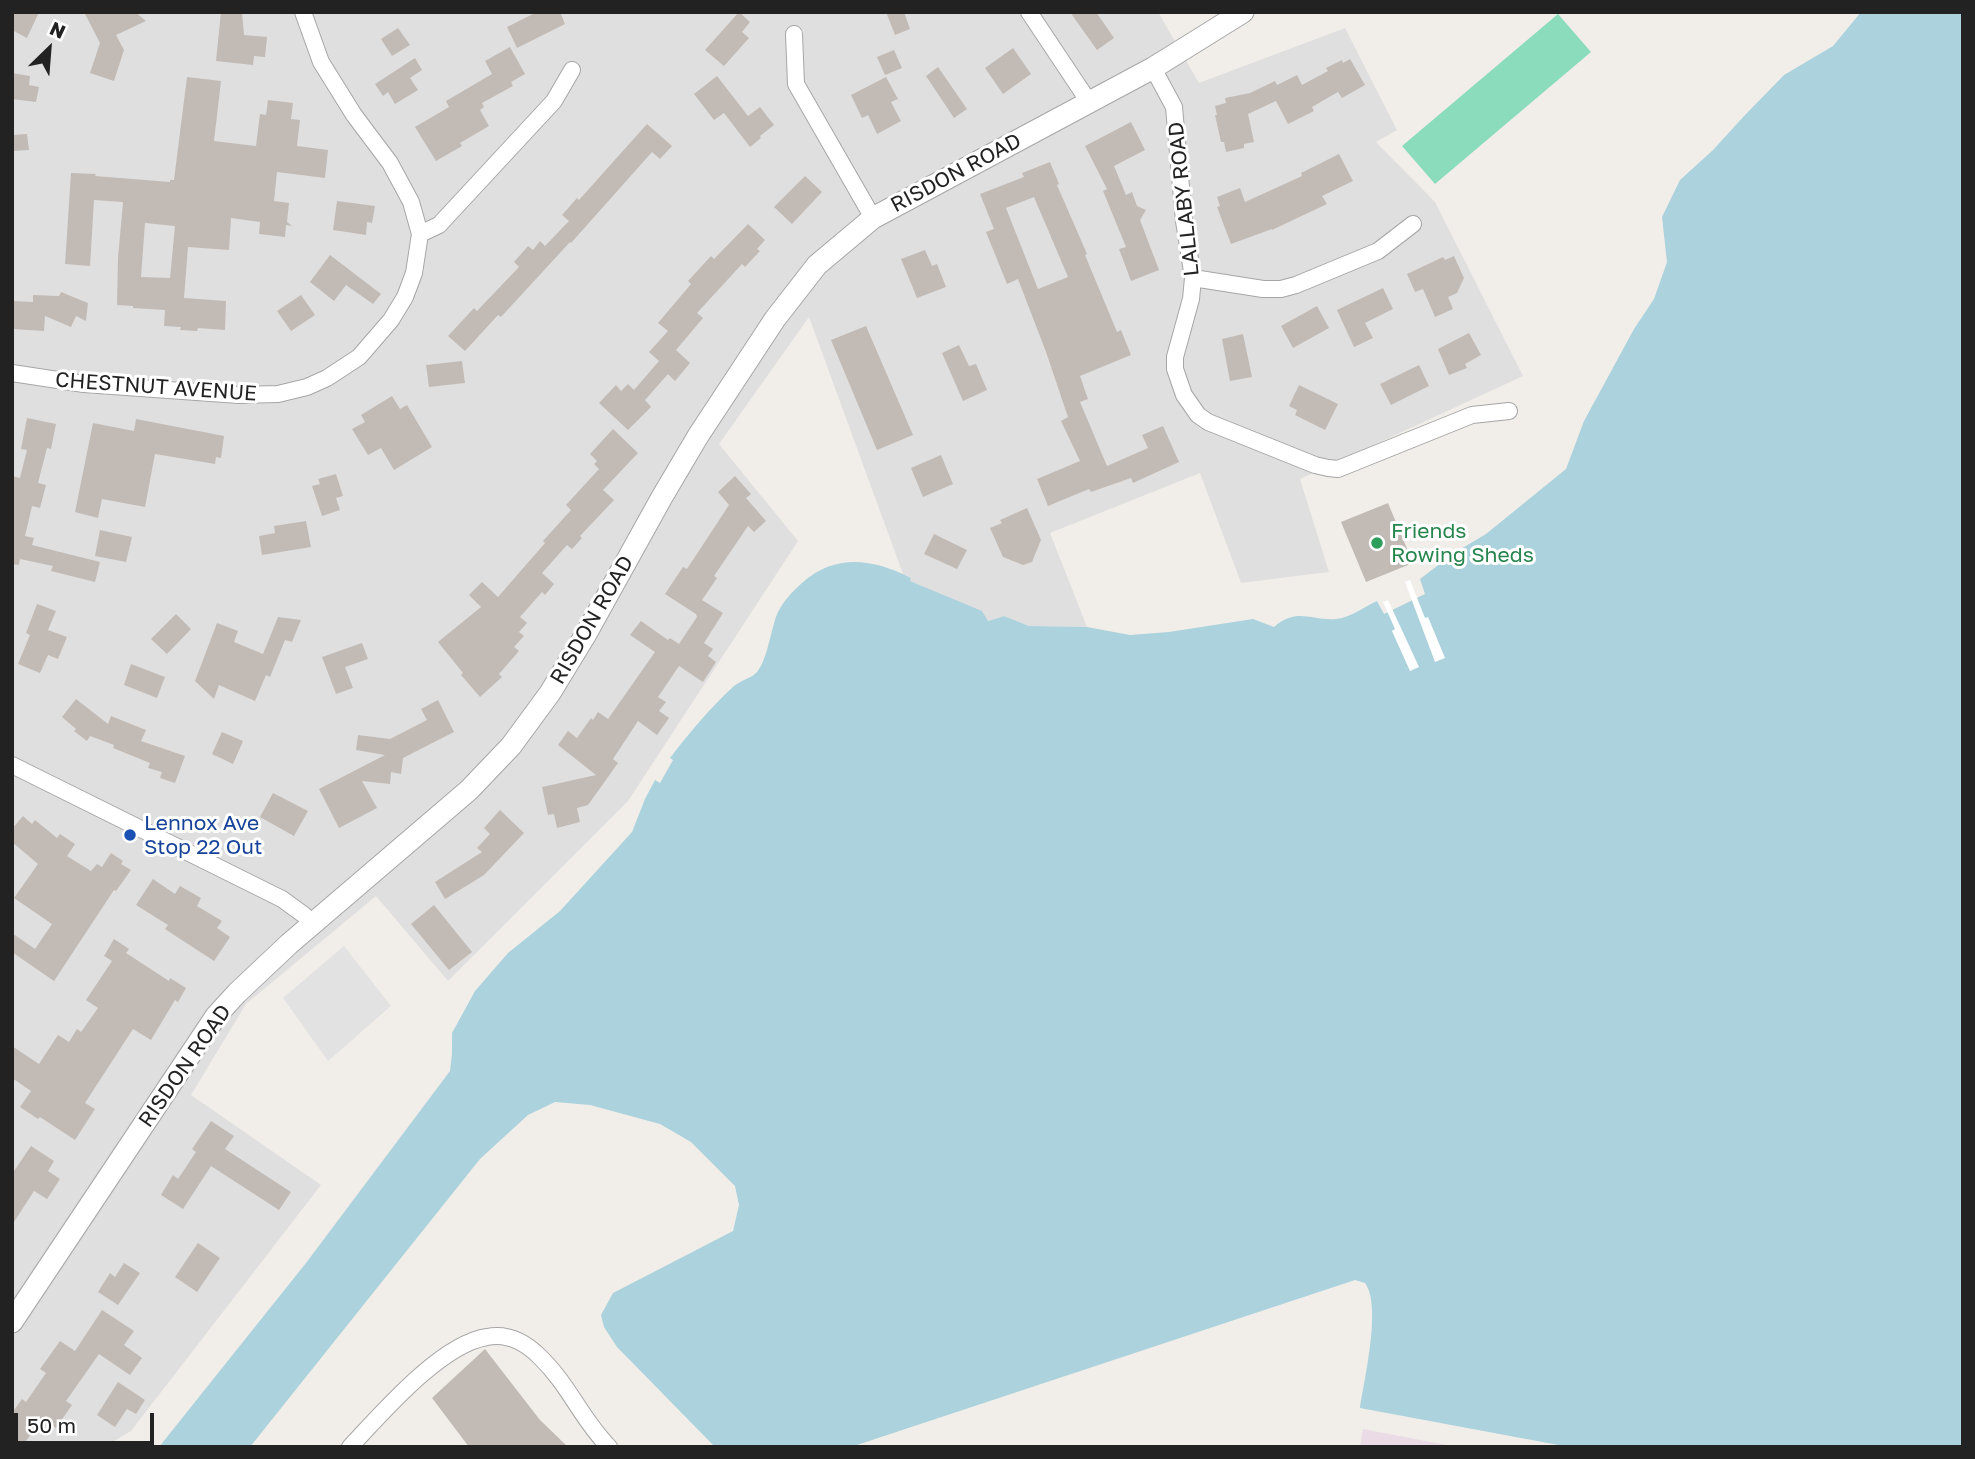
<!DOCTYPE html>
<style>
body{margin:0}
#map{position:relative;width:1975px;height:1459px;overflow:hidden;background:#f1eee9;font-family:"Golos Text",sans-serif}
canvas{display:block}
.frame{position:absolute;inset:0;border:14px solid #222;pointer-events:none}
.north{position:absolute;left:14px;top:14px;width:70px;height:70px;-webkit-text-stroke:5px #fff;paint-order:stroke;rotate:25deg;font-size:19px;font-weight:700;line-height:28px;text-align:center;color:#222}
.north::after{content:'';display:block;margin:auto;width:24px;height:32px;background:#222;clip-path:polygon(50% 0,100% 100%,50% 72%,0 100%)}
.scale{position:absolute;left:14px;top:1413px;width:140px;height:32px;box-sizing:border-box;border:4px solid #222;border-top:0;padding-left:9px;font-size:21px;line-height:24px;white-space:nowrap;color:#222;-webkit-text-stroke:5px #fff;paint-order:stroke}
</style>
<div id="map">
<canvas width="1975" height="1459"></canvas>
<div class="frame"></div>
<div class="north">N</div>
<div class="scale">50 m</div>
</div>
<script>
const context = document.querySelector('canvas').getContext('2d');
context.lineJoin = 'round';
function fill(path, color) { context.fillStyle = color; context.fill(path, 'evenodd'); }
function trace(path, color, width, dash) { context.strokeStyle = color; context.lineWidth = width; context.lineCap = dash ? 'butt' : 'round'; context.setLineDash(dash || []); context.stroke(path); }
function label(font, color, halo, rows, align = 'center') {
  context.font = font + ' "Golos Text",sans-serif'; context.lineWidth = 6; context.setLineDash([]); context.textBaseline = 'middle'; context.strokeStyle = halo; context.fillStyle = color; for (const [text, x, y, turn = 0] of rows) {
    context.save(); context.translate(x, y); context.rotate((+turn || 0) * Math.PI / 180); context.textAlign = isNaN(turn) ? turn : align; if (halo) context.strokeText(text, 0, 0); context.fillText(text, 0, 0); context.restore();
  }
}
const residential = new Path2D(`
 M12,12H1158L1199,83L1345,28L1397,130L1376,142L1435,202L1523,376L1300,479L1329,572L1241,583L1200,473L1050,533L1087,627L1029,626L1004,616L987,621L910,581L911,578L903,574L809,317L719,444L798,541L628,801L448,981L376,896L246,1004L191,1095L321,1185L131,1431L104,1447H12Z`);
const industrial = new Path2D(`
 M1363,1429L1457,1447H1360Z`);
const pitch = new Path2D(`
 M1558,14L1591,52L1435,184L1402,146Z`);
const parking = new Path2D(`
 M344,946L391,1006L328,1061L283,998Z`);
const water = new Path2D(`
 M1861,12H1963V1447H1569L1360,1408C1364,1380 1382,1306 1365,1283L1355,1280L851,1447H715L617,1347L604,1327L601,1315L613,1293L733,1231L739,1205L735,1186L691,1142L660,1124L590,1105L555,1102L528,1115L480,1159L250,1447H159L306,1263L450,1071L452,1054V1033L475,991L508,953L560,911L632,832L645,799L655,780L660,783L673,760L670,758C691,731 709,709 734,686C741,680 752,678 757,672C768,659 771,627 778,612C784,600 792,592 802,583C836,553 873,559 911,578L910,581L982,611L988,621L1004,616L1029,626L1087,627L1130,635L1169,632L1253,619L1274,627C1299,605 1315,624 1342,618C1354,615 1366,606 1377,601L1384,614L1425,594L1420,579L1454,553L1486,534L1566,469L1584,421L1634,329L1654,299L1667,262L1662,217L1680,180L1713,150L1745,115L1784,75L1833,46Z`);
const pier = new Path2D(`
 M1410,580L1425,618L1428,617L1445,658L1435,662L1405,582Z
 M1388,600L1419,667L1410,671L1392,631L1395,629L1383,602Z`);
const building = new Path2D(`
 M12,12H39L27,38L12,30Z
 M84,12H135L146,21L116,35L124,50L114,81L90,73L100,43Z
 M221,12H242L244,35L267,37L265,57L254,56L253,65L216,61Z
 M537,12H560L565,24L517,48L507,27Z
 M739,12L750,22L742,32L749,38L724,66L705,50Z
 M886,12H904L910,29L895,35Z
 M1070,12H1096L1114,38L1097,50Z
 M398,28L410,45L392,56L381,39Z
 M510,47L525,74L511,82L513,86L482,103L484,107L480,110L489,126L460,143L462,146L436,161L415,127L449,107L446,101L492,74L485,61Z
 M1013,48L1031,74L1003,94L985,68Z
 M894,50L902,68L885,75L877,57Z
 M415,58L422,70L410,78L418,90L395,104L388,92L383,96L375,84Z
 M1350,59L1365,85L1342,98L1338,92L1312,107L1314,111L1288,124L1276,101L1248,114L1254,142L1244,144V148L1226,152L1224,142H1221L1215,115H1217L1215,106L1226,103L1225,98L1250,93L1275,81L1277,85L1297,75L1302,85L1328,71L1326,68L1342,60L1343,63Z
 M938,67L967,109L954,118L926,76Z
 M12,73L30,76L29,85L39,87L36,102L12,99Z
 M717,76L748,116L760,107L774,125L760,136L761,138L750,147L724,113L714,120L694,94Z
 M187,77L221,81L214,141L256,146L260,114L266,115L268,100L293,103L291,119L300,120L297,146L328,150L325,178L277,172L274,201L289,203L287,222L292,226L286,225L285,237L259,234L260,222L231,218L229,250L188,247L184,298L226,301L225,330L198,328L197,331L180,330L181,327L164,326L165,310L133,308V306L117,305L118,258L123,202L94,200L90,266L65,264L71,173L96,174L95,176L170,182V180H174ZM145,223L175,226L170,278L141,277Z
 M886,77L898,99L891,102L901,121L877,134L868,115L862,118L851,95Z
 M1131,122L1145,150L1114,166L1126,195L1132,192L1137,206L1146,210L1140,220L1159,270L1131,281L1119,249L1126,247L1103,191L1107,189L1085,146Z
 M647,124L672,146L660,159L652,152L571,243L570,242L501,317L498,315L465,351L448,336L474,308L477,311L519,267L514,262L528,246L533,250L540,241L545,246L569,221L562,215L577,198L579,200Z
 M27,134L29,150L12,151V135Z
 M1339,154L1353,181L1322,196L1327,204L1272,230V229L1231,244L1217,207L1220,206L1217,197L1240,188L1245,202L1302,176L1301,173Z
 M1050,162L1059,184L1057,185L1087,254L1085,255L1117,332L1121,330L1131,355L1080,376L1088,399L1080,402L1107,466L1148,448L1142,435L1163,426L1179,462L1133,483L1131,478L1091,492L1089,489L1048,506L1037,479L1080,461L1061,421L1068,417L1046,352L1018,279L1007,284L986,232L994,229L980,194L1024,177L1022,173ZM1034,197L1068,277L1038,289L1006,208Z
 M805,176L822,192L792,224L774,207Z
 M337,201L375,206L372,223L367,222L366,235L333,230Z
 M748,224L765,240L757,249L760,251L745,267L742,264L697,313L703,318L676,350L690,363L675,381L668,374L645,400L651,407L628,430L599,403L616,385L621,391L628,384L634,390L659,361L649,352L668,331L658,323L691,284L688,281L711,256L714,259Z
 M925,250L932,266L937,264L946,287L917,298L901,259Z
 M330,255L381,294L373,304L346,285L334,301L310,282Z
 M1454,256L1464,278L1457,293L1448,297L1453,309L1435,317L1423,289L1415,292L1407,274L1443,257L1445,260Z
 M1383,288L1393,309L1365,323L1373,338L1354,347L1337,310Z
 M61,292L88,303L86,321L76,316L71,327L45,316L44,331L13,329L12,301L33,302V295L59,296Z
 M301,295L315,315L291,331L277,311Z
 M1317,306L1329,328L1293,348L1281,326Z
 M866,326L913,435L877,450L831,340Z
 M1469,333L1481,355L1465,364L1467,368L1449,375L1438,349Z
 M1243,334L1252,377L1230,381L1222,339Z
 M959,345L969,366L976,364L987,390L963,401L942,353Z
 M462,361L465,383L429,387L426,365Z
 M1419,365L1429,386L1391,405L1380,384Z
 M1299,385L1338,404L1325,430L1295,415L1297,410L1289,406Z
 M392,396L400,409L407,405L432,447L394,470L381,448L368,455L352,429L365,422L361,415Z
 M27,418L56,424L51,449L47,448L38,483L46,485L40,508L32,506L25,536L34,538L32,545L100,562L95,582L51,571L53,566L20,559L19,565L12,564V476L20,478L27,450L21,449Z
 M136,419L224,436L221,458L216,457L215,464L155,454L145,507L102,499L98,518L75,512L93,423L134,431Z
 M613,429L638,453L603,490L614,500L580,536L582,538L572,549L567,545L542,573L554,584L545,595L542,592L520,617L527,623L519,632L524,636L514,647L519,651L499,674L502,677L480,697L461,675L463,673L438,642L481,607L469,595L482,582L498,597L545,543L543,541L571,510L566,505L599,469L594,464L597,461L590,454Z
 M941,455L953,484L923,497L911,468Z
 M336,474L343,496L336,498L340,510L322,516L312,486L320,484L318,479Z
 M735,476L751,494L746,498L766,521L754,532L748,526L714,576L717,578L702,600L723,613L704,643L713,649L708,656L716,662L703,682L679,666L658,697L666,702L659,711L669,718L657,735L638,721L613,759L618,763L588,805L577,808L580,822L557,828L554,814L548,815L542,787L596,775L558,745L568,731L577,738L591,718L593,720L598,712L608,719L655,652L630,635L641,621L668,640L670,638L679,644L697,617L696,614L665,594L683,567L687,569L729,505L718,492Z
 M1388,503L1413,563L1366,582L1341,522Z
 M1027,508L1041,540L1032,562L1023,565L1003,557L990,528L1002,523L1000,520Z
 M306,521L311,547L262,555L259,536L275,533L274,526Z
 M100,530L132,537L126,562L95,556Z
 M934,534L967,550L957,569L924,554Z
 M37,604L56,611L48,630L67,637L58,659L48,655L40,673L18,664L30,635L26,633Z
 M176,614L191,629L167,654L151,639Z
 M278,617L301,620L292,642L285,640L270,677L266,675L255,701L219,685L214,699L195,681L217,623L238,631L234,642L263,654Z
 M362,643L368,659L345,667L353,688L336,694L322,657Z
 M131,664L165,677L157,698L124,685Z
 M76,699L108,724L111,716L146,730L141,741L185,756L175,783L160,778L162,772L148,768L150,763L113,748L114,745L90,736L87,741L74,731L76,729L62,717Z
 M438,700L454,732L403,758L401,774L391,772L390,784L362,781L377,808L339,828L319,789L385,755L356,750L358,735L390,739L427,720L421,709Z
 M222,732L243,741L233,764L212,754Z
 M273,793L308,811L294,836L260,817Z
 M500,810L524,833L484,875L445,899L435,882L482,852L477,848L490,834L484,828Z
 M23,816L32,824L35,820L57,838L60,834L75,844L67,856L91,871L97,864L102,867L111,853L123,861L121,864L131,870L116,891L114,890L54,981L12,952V933L35,949L52,924L14,898L38,864L12,842V829Z
 M153,879L175,894L180,886L201,898L197,906L222,921L217,928L230,937L214,961L165,929L168,925L136,905Z
 M434,905L472,952L449,970L411,924Z
 M114,939L129,949L126,953L169,981L170,978L186,988L178,1002L175,1000L151,1040L133,1029L85,1103L95,1109L75,1140L40,1117L38,1119L20,1107L31,1091L12,1078V1046L39,1064L58,1035L69,1042L77,1029L81,1032L98,1008L86,1000L112,961L104,956Z
 M211,1121L234,1136L225,1149L291,1192L279,1210L211,1166L183,1209L161,1195L173,1175L178,1179L196,1152L192,1149Z
 M31,1146L54,1161L48,1171L60,1179L47,1199L34,1191L12,1225V1174Z
 M198,1243L220,1258L197,1292L175,1277Z
 M124,1263L140,1273L118,1305L98,1292L110,1273L115,1277Z
 M102,1310L134,1331L124,1345L142,1358L130,1375L99,1354L66,1401L72,1405L56,1428L42,1418L22,1447H12V1413L22,1399L26,1402L46,1373L40,1369L60,1341L75,1351Z
 M485,1349L540,1420L568,1447H469L432,1398Z
 M118,1382L145,1400L136,1414L127,1409L115,1427L97,1415Z`);
const minor = new Path2D(`
 M303,12L321,62L354,115L390,163L411,202L420,234
 M1029,12L1089,102
 M794,34L796,84L873,218
 M1153,68L1174,107L1184,221L1193,278L1191,299L1175,357V369L1184,395L1198,415L1208,422L1315,465L1328,468L1338,469L1472,415L1509,411
 M1193,278L1263,289H1281L1296,285L1378,251L1413,224
 M12,373L84,384L239,395L278,394L307,387L327,378L359,357L391,320L405,297L414,273L420,234L439,225L554,101L572,70
 M12,765L282,899L304,915L313,925
 M350,1447C382,1413 441,1344 487,1337C508,1333 526,1343 540,1357C569,1385 582,1420 609,1447`);
const tertiary = new Path2D(`
 M12,1322L216,1016L237,993L289,944L469,790L511,746L550,693L586,634L662,497L698,436L775,319L817,265L873,218L1153,68L1243,12`);
const markers = [
 [1377,543,7,"#2e9e5b"],
 [130,835,7,"#1a4fb4"]
];
const streetNames = [
 ["RISDON ROAD",956,173,-28],
 ["LALLABY ROAD",1184,199,-96],
 ["CHESTNUT AVENUE",156,387,4],
 ["RISDON ROAD",592,620,-60],
 ["RISDON ROAD",185,1066,-55]
];
const leisureNames = [
 ["Friends",1391,531],
 ["Rowing Sheds",1391,555]
];
const transitNames = [
 ["Lennox Ave",144,823],
 ["Stop 22 Out",144,847]
];
fill(residential, '#e0dfdf');
fill(industrial, '#eadbe7');
fill(pitch, '#8bdcbc');
fill(parking, '#e2e2e2');
fill(water, '#acd2dd');
fill(pier, '#fff');
fill(building, '#c2bbb5');
trace(minor, '#a6a6a6', 18);
trace(tertiary, '#a6a6a6', 23);
trace(minor, '#fff', 16);
trace(tertiary, '#fff', 21);
for (const [x, y, r, color] of markers) { const dot = new Path2D(); dot.arc(x, y, r, 0, 2 * Math.PI); context.fillStyle = color; context.fill(dot); trace(dot, '#fff', 2.5); }
label('21px', '#222', '#fff', streetNames);
label('21px', '#27864d', '#fff', leisureNames, 'left');
label('21px', '#164399', '#fff', transitNames, 'left');
</script>
